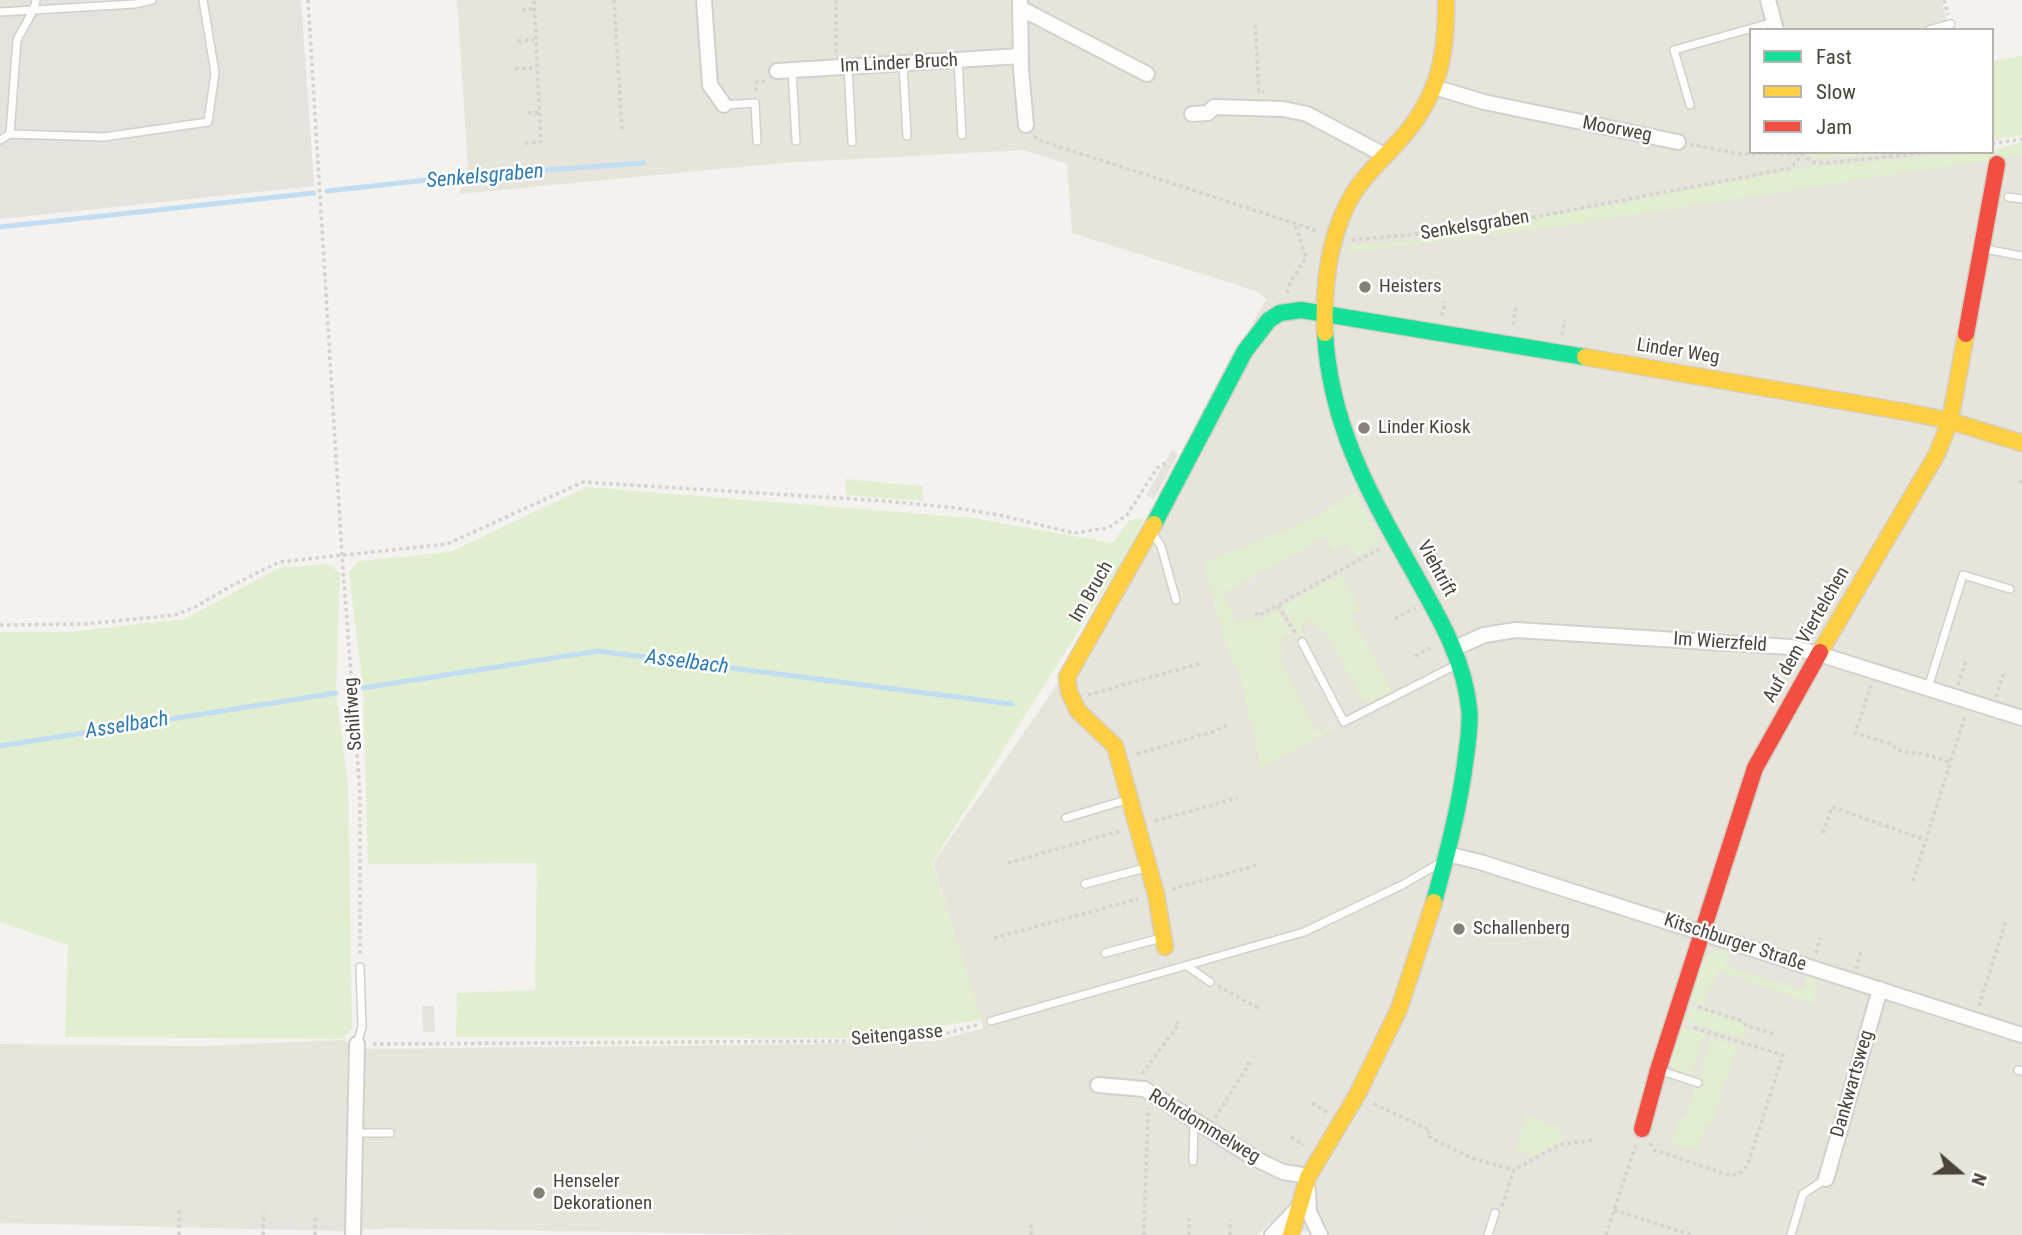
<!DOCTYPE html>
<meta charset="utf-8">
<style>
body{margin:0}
#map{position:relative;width:2022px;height:1235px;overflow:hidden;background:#f4f2ee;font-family:"Roboto Condensed",sans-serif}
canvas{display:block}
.legend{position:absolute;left:1749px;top:28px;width:245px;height:126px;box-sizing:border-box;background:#fff;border:2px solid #b7b4b0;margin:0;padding:9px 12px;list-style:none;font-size:21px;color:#4b4439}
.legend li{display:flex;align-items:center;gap:14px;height:35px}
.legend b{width:35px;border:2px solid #b7b4b0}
.north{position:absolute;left:1924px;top:1137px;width:70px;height:70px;-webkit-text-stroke:5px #fff;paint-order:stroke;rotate:110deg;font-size:19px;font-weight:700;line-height:28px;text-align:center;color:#4b4439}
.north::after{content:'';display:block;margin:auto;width:24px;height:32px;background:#4b4439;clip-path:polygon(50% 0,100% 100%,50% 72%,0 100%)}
</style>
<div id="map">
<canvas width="2022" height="1235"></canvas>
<ul class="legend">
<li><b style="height:9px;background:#16e098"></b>Fast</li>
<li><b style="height:9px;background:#ffcf43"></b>Slow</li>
<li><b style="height:9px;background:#f24e42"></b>Jam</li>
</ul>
<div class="north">N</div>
</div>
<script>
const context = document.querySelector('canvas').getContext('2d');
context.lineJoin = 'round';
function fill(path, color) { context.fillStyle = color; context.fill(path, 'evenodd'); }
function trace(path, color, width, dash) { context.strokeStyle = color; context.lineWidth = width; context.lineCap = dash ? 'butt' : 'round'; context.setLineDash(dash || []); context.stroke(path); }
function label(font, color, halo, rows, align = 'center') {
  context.font = font + ' "Roboto Condensed",sans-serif'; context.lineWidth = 5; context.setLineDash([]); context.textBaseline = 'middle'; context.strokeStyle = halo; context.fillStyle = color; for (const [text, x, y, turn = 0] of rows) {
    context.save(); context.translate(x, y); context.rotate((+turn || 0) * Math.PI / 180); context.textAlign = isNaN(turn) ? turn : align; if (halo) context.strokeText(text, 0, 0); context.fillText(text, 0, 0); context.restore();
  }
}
const residential = new Path2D(`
 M457,0H1941L1947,20L1953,30H1751V152H1980L1982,161L2022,155V1235H1323L1269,1223L1257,1235H791L392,1228L340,1231L0,1223V1044L204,1046L342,1040L366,1049L810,1044L936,1041L983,1028L933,863L1050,695L1266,299L1256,291L1072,233L1067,164L1024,150L781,163L459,194L468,167Z`);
const industrial = new Path2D(`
 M0,0H301L314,186L0,219Z`);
const green = new Path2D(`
 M2022,56V135L1992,141V61Z
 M2022,142V155L1562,226L1353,252L1348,255L1349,245L1388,243L1446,236L1807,167L1992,152V150Z
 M1809,152H1915L1817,159L1813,158Z
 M845,479L922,486L923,501L846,495Z
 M587,487L974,518L1113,543L1129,520L1145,518L1117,570L932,863L982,1020L851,1038L456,1037L457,993L535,990L537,863L368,864L363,688L349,572L359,561L450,552Z
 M1355,491L1380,542L1356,556L1346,543L1333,551L1325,537L1222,594L1238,623L1252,616L1256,622L1277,610L1299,643L1297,644L1292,636L1287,635L1280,643L1283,649L1287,650L1278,655L1317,732L1332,725L1334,729L1261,768L1241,681L1223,637L1204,563L1311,519Z
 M328,564L340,573L336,693L348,783L352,1029L342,1039L65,1037L68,945L0,922V632H67L185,619L279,568Z
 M1341,574L1361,609L1351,615L1392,691L1368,703L1361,697L1325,630L1319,632L1313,622L1307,621L1300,628L1306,639L1303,641L1282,607Z
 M1718,950L1729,953L1726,966L1802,990L1807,976L1818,980L1813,1004L1718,971L1713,986H1710L1704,1005L1689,1000L1702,957Z
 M1691,1006L1739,1021L1747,1028L1744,1039L1682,1020L1684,1016L1688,1017Z
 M1680,1026L1705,1034L1691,1075L1674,1070L1669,1062Z
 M1711,1038L1737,1045L1712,1126L1706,1124L1697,1151L1671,1144L1679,1120L1686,1116Z
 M1526,1115L1560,1127L1562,1142L1531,1158L1530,1154L1524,1150L1515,1152Z`);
const parking = new Path2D(`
 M1221,87L1242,88L1241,103L1221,102Z
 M1493,314L1511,317L1509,331L1491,328Z
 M1517,318L1561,326L1559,339L1514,332Z
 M1652,342L1685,348L1683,361L1650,355Z
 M1871,417L1912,425L1910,436L1869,429Z
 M1172,450L1178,454L1154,499L1146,495Z
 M1731,953L1806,977L1802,989L1727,966Z
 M422,1006H434L435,1032H423Z
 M1664,1077L1676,1081L1668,1109L1655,1105Z
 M913,1134H926V1155L913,1154Z
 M1201,1134L1210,1139L1209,1177L1199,1172Z
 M1218,1141L1241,1155L1235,1166L1212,1152Z
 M1475,1206L1488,1210L1484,1222L1479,1235H1465Z
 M1502,1214L1515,1218L1509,1235H1495Z
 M247,1215L337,1217L336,1230L247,1229Z
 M900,1221L929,1222V1235L900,1234Z`);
const stream = new Path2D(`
 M327,191L463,176L644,163
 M0,227L314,193
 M363,688L598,651L1012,704
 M0,746L336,693`);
const path = new Path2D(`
 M308,0L342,555L360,794V955
 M614,0L622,132
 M836,0V54
 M1944,0L1948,15
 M522,10L533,9
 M1255,25L1259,91L1264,92
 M518,41L534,40
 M515,69L536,68
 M756,91L757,82L765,81
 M528,113L539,112
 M1034,136L1039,140L1318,231
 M525,143L541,142L534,0
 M1690,144L1740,154H1800
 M1992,144L2022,139
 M1352,240L1440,232L1498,224L1791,168L1802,154L1813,162L1826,163L1933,152
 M1287,293L1290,283L1306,257L1295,224
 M1442,316L1445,301
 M1513,325L1516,306
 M1562,335L1565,320
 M1642,349L1644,334
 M1693,357L1696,342
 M2020,483L2022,476
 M1278,606L1297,635
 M1256,612L1258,616L1379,549
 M1395,619L1415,608
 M0,625L85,624L175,615L195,607L231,586L279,562L447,544L583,482L885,501L956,508L999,515L1074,533L1108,528L1127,515L1157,468L1165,463
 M1415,656L1432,647
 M1871,685L1855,733L1891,744L1897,750L1910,753L1916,752L1950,762
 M1958,685L1966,660
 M1088,695L1201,663
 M1996,697L2004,672
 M1137,754L1215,731L1228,725
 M1155,821L1237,798
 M1823,833L1832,807L1926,840
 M1008,863L1120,831
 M1913,881L1965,716
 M1172,889L1258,865
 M994,938L1138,899
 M1816,953L1820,938
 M1856,969L1861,951
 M1218,986L1258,1008
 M1979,1006L2006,921
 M1698,1007L1742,1021L1747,1026L1774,1034
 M373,1044L851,1041L937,1036L980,1024
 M1142,1074L1179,1024L1176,1022
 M1312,1103L1328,1113
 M1374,1104L1430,1130L1427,1136L1471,1158L1514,1170
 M1215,1118L1249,1064L1246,1062
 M1291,1137L1304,1145
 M1650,1143L1654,1150L1732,1176L1742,1172L1748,1164L1783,1055L1691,1027
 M1502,1206L1514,1170L1559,1145L1592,1140
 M1614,1210L1692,1235
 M179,1235V1209
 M263,1235L264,1213
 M315,1235V1214
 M1031,1235V1221
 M1144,1235L1148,1108
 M1189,1235V1218
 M1230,1235V1220
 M1606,1235L1636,1144`);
const lane = new Path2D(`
 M0,12L135,4L152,0
 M1929,30L1951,24
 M958,60L962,135
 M903,64L907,136
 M848,67L852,142
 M792,70L796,141
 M724,105L755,103L757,141
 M1690,105L1674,50L1774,22
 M10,134L17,40L34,9L36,0
 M0,140L10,134L104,137L208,122L215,73L203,0
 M2008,197L2022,199
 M1985,249L2022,256
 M1153,534L1161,546L1176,600
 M1302,642L1344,722L1456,665
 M1928,688L1963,575L2010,589
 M1066,818L1126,800
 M1085,884L1145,868
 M1105,953L1161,938
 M1187,966L1210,982
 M991,1021L1304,932L1402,885L1440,863
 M357,1044L362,1027L360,967
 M2018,1070L2022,1071
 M1662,1071L1698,1083
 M356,1133H390
 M1193,1161L1194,1121
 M1488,1235L1495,1213
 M1791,1235L1803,1194L1826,1179`);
const street = new Path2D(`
 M704,0L710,85L724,105
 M1768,0L1776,30
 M1020,1L1021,70L1026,125
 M1020,8L1147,74
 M777,71L1021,56
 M1434,87L1484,102L1678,142
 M1192,114L1208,113L1214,107L1283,109L1307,114L1386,156
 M1453,649L1484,635L1516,630L1791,647L1819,654L2022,718
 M1447,854L1480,862L2022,1035
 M1098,1085L1144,1089L1256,1159L1283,1172L1308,1176
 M1826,1179L1880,989
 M1308,1190L1309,1212L1320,1235
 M353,1235L357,1044
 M1272,1235L1296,1210`);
const fast = new Path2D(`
 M1325,333C1330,425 1369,493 1413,571C1437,614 1464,658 1469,708C1471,724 1468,741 1466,756C1460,806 1447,854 1434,902
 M1154,524L1245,351L1269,320L1280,313L1301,310L1585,357`);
const slow = new Path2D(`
 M1325,333C1323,286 1328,236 1353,194C1365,174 1383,159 1398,142C1438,99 1447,57 1446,0
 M1585,357L1912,413L1950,421L2022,443
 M1154,524L1067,677L1069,692L1078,711L1115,746L1156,894L1165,947
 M1820,652L1937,454L1950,421L1966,334
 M1291,1235L1308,1177L1357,1095L1399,1009L1434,902`);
const jam = new Path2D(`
 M1966,334L1997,164
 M1642,1129L1658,1070L1755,768L1820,652`);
const markers = [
 [1365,287,7,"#868178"],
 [1364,428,7,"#868178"],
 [1459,929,7,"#868178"],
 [539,1193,7,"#868178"]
];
const streetNames = [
 ["Im Linder Bruch",899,64,-3],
 ["Moorweg",1617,130,11],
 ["Senkelsgraben",1475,226,-9],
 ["Linder Weg",1678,352,9],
 ["Viehtrift",1436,569,61],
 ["Im Bruch",1092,592,-60],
 ["Auf dem Viertelchen",1807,635,-60],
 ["Im Wierzfeld",1720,643,4],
 ["Schilfweg",354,714,-94],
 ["Kitschburger Straße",1735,943,18],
 ["Seitengasse",897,1036,-5],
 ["Dankwartsweg",1853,1084,-74],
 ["Rohrdommelweg",1204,1127,31]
];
const poiNames = [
 ["Heisters",1379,287],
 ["Linder Kiosk",1378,428],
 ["Schallenberg",1473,929],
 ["Henseler",553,1182],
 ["Dekorationen",553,1204]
];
const waterNames = [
 ["Senkelsgraben",485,177,-5],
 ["Asselbach",687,663,7],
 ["Asselbach",127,726,-9]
];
fill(residential, '#e7e4dc');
fill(industrial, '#e6e2de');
fill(green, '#e1eecf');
fill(parking, '#e6e3df');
trace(stream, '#c0ddf1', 5);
trace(lane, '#d2d0cb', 10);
trace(street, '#d2d0cb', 18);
trace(fast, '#d3cfc5', 19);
trace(slow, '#d3cfc5', 19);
trace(jam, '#d3cfc5', 19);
trace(path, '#d3d2cc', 3.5, [3.5, 3.5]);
trace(lane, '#fdfdfc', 7);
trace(street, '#fdfdfc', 14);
trace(fast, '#16e098', 16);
trace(slow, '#ffcf43', 16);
trace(jam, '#f24e42', 16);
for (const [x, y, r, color] of markers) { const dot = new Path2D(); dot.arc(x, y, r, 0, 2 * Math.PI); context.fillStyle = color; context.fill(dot); trace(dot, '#fff', 2.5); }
label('19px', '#4b4439', '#fff', streetNames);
label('19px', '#4b4439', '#fff', poiNames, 'left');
label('italic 21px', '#2e7ab2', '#fff', waterNames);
</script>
